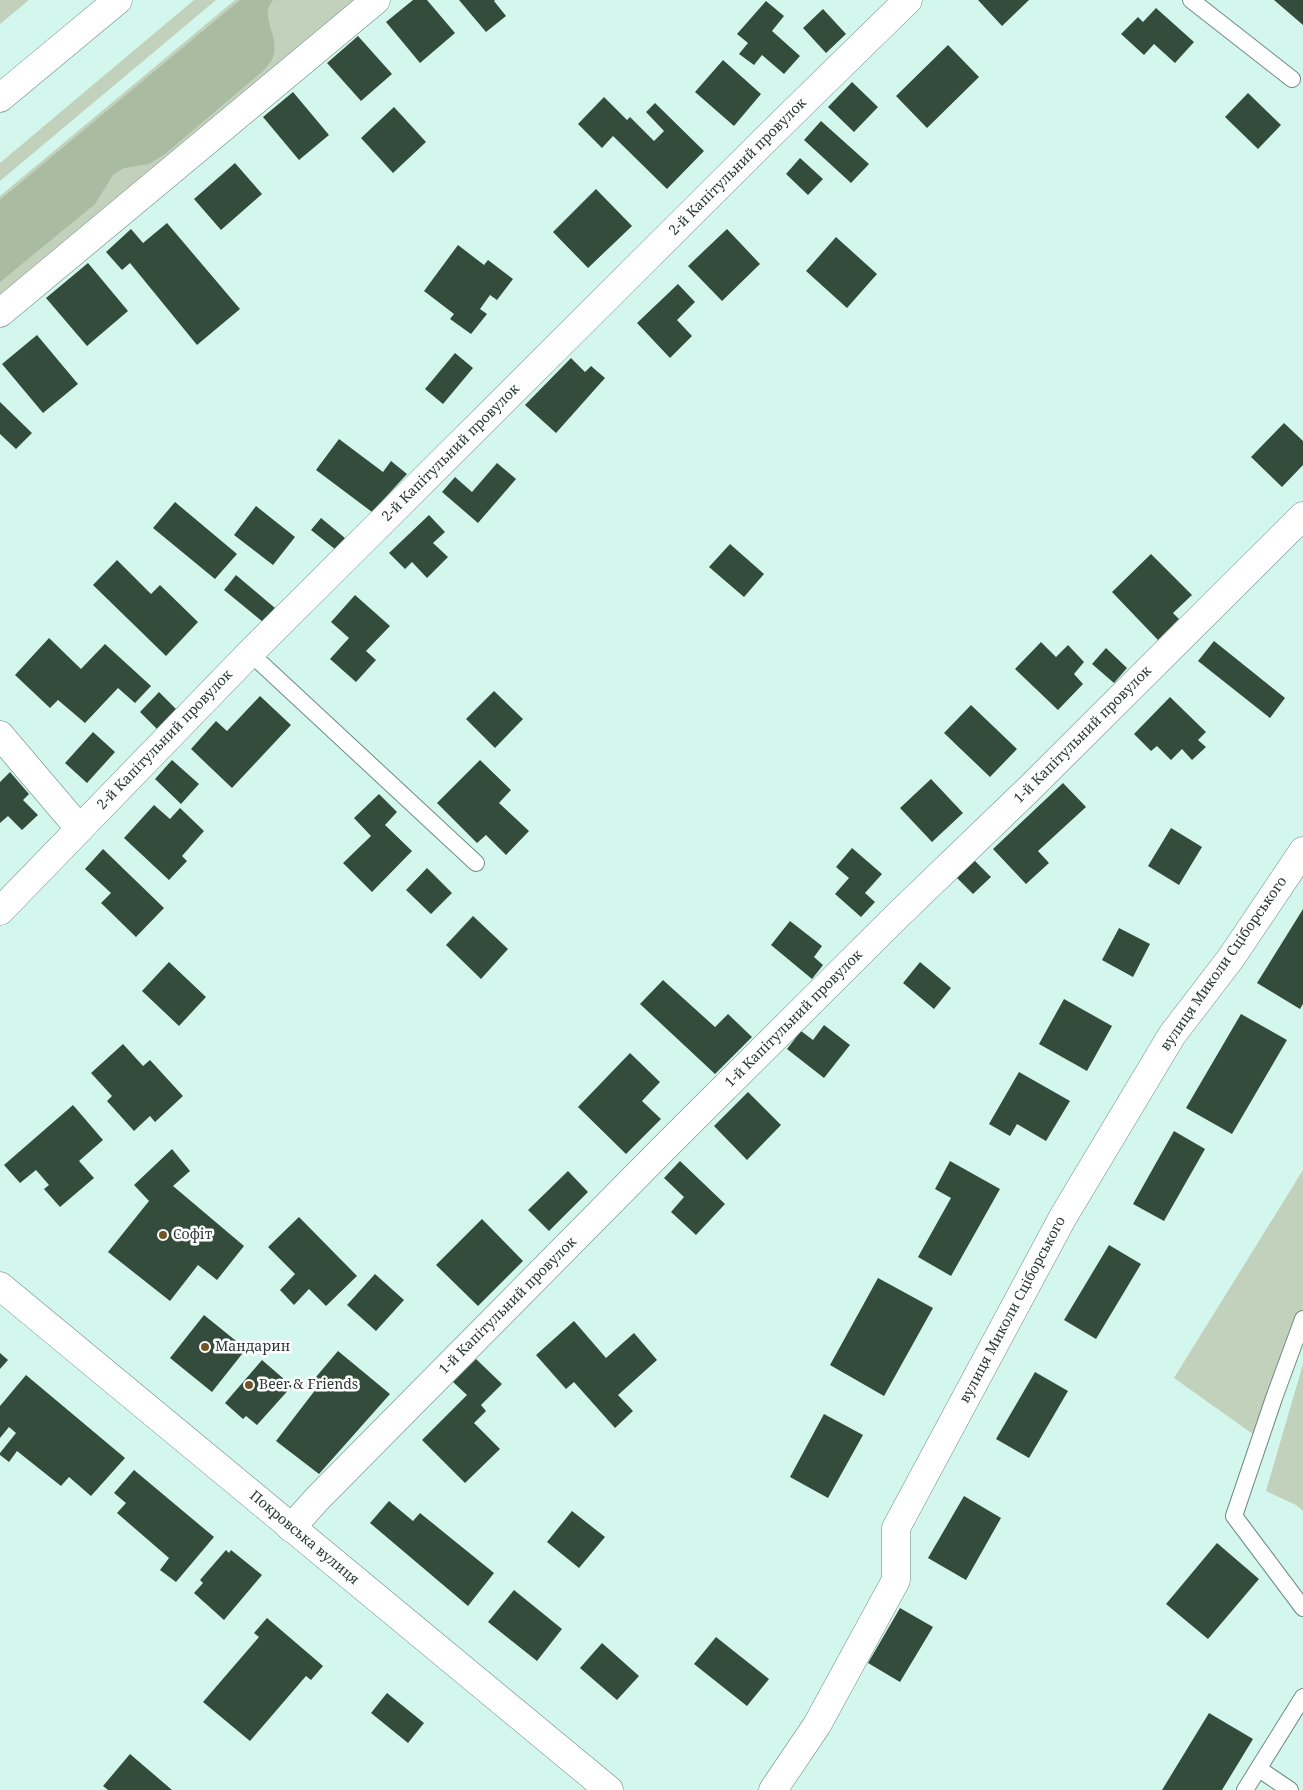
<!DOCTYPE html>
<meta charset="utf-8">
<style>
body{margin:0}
canvas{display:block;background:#d4f7ed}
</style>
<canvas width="1303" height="1790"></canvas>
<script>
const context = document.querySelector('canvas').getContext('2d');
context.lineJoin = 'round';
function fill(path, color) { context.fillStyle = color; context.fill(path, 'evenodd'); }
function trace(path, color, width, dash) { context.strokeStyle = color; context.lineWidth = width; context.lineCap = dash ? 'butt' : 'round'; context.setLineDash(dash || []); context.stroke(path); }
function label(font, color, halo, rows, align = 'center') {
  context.font = font + ' "Noto Serif",serif'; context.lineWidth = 5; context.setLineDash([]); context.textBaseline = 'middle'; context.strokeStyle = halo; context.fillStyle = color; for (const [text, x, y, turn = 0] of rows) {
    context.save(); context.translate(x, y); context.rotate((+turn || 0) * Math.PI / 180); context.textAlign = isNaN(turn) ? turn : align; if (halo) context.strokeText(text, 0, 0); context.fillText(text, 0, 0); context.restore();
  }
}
const green = new Path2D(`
 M0,0H29L0,24Z
 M194,0H216L0,181V163Z
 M235,0H355L0,298V196Z
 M1303,1170V1325L1257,1437L1174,1378Z
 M1303,1364V1511L1296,1505L1266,1491Z`);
const forest = new Path2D(`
 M240,0H273C258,16 281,37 273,57C272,61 267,66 264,70L165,154L149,164L124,168L113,175L95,204L0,282V200Z`);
const building = new Path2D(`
 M413,0H427L455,33L420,63L386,22Z
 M459,0H495L494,1L506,16L486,32Z
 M978,0H1029L1002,26Z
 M1274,0H1303V25Z
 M766,1L784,16L772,31L800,56L784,74L762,55L754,65L739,54L748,43L737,34Z
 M1156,8L1194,42L1175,63L1154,44L1144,55L1121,34L1138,17L1143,22Z
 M823,9L846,34L826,53L803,28Z
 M358,36L392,74L361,101L327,63Z
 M948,45L979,77L927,128L896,96Z
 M723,60L761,94L734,126L695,92Z
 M852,82L878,107L854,132L828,107Z
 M293,92L329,135L299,160L263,117Z
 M1248,93L1281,125L1258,149L1225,117Z
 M604,97L627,120L630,117L654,141L664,131L646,112L655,103L704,151L667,189L613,136L602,148L578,124Z
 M394,107L426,142L393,173L361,138Z
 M821,121L869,164L851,183L804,140Z
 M800,158L823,179L808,195L786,174Z
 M235,163L262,194L221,230L194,199Z
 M596,189L632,226L588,268L553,232Z
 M167,223L240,309L197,345L130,263L122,270L106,252L131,229L143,243Z
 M727,229L760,264L722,301L688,266Z
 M836,237L877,274L847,308L806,271Z
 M458,245L484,265L488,260L513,279L497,300L490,295L480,309L487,314L471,334L450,319L454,314L424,291Z
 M88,263L128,311L87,346L46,298Z
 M678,284L695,302L677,320L692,336L670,358L637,323Z
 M37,335L78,384L43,413L2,364Z
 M455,353L473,368L443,404L425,389Z
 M571,358L585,372L591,366L605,378L556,433L525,405Z
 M0,402L32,433L16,449L0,434Z
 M1284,423L1303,441V465L1282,487L1251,457Z
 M339,439L383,472L391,461L407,474L372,512L316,470Z
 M497,463L516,479L478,523L442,492L455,477L472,492Z
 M175,502L237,554L215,579L153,528Z
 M256,506L295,537L273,565L234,535Z
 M429,515L445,532L433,543L448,557L427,578L412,562L405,569L389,553Z
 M321,518L345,538L336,550L311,530Z
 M730,544L764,574L744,597L709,567Z
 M1151,554L1192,595L1173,613L1179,619L1158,640L1112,592Z
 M117,560L151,594L160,585L198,622L166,656L93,585Z
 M236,575L275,608L263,622L224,590Z
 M355,595L390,626L366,651L376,660L356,682L330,659L349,638L331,622Z
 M49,638L81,669L105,644L151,686L135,703L118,688L85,723L58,700L50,708L15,675Z
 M1214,641L1285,698L1270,718L1198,661Z
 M1041,642L1056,657L1068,645L1084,662L1074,674L1083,684L1058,710L1015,669Z
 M1106,648L1127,668L1114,683L1092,664Z
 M494,691L523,719L495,748L466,719Z
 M159,692L177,710L157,729L140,712Z
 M260,696L291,725L232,788L191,749L216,721L227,731Z
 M1170,697L1206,732L1198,740L1206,747L1192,760L1182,749L1171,760L1157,746L1151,751L1134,734Z
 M971,705L1017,749L990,777L944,733Z
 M93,732L115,752L87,783L65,763Z
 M172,760L199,784L181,804L155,779Z
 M480,760L511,790L499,803L529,831L506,855L486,835L477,843L437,803Z
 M10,772L29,794L23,800L38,815L22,830L8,816L0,823V782Z
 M931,779L963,813L932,842L900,808Z
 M1063,783L1086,807L1038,851L1049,863L1026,884L993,849Z
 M379,794L397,812L385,825L412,851L372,892L343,863L371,836L354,818Z
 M154,805L170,819L180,808L204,831L182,856L187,861L169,880L124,838Z
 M1171,828L1202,847L1179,885L1148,866Z
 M852,848L882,874L865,893L875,902L861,917L835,894L849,878L836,867Z
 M103,849L164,908L136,937L101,903L111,893L85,869Z
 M973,859L991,877L973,894L955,876Z
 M427,868L452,893L431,914L406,890Z
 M1303,909V1004L1300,1009L1257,983Z
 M473,916L508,949L481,979L446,945Z
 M790,921L822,946L814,957L823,965L812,979L771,945Z
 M1119,928L1150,944L1133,977L1102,960Z
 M169,962L206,997L179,1026L142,991Z
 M920,962L951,988L934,1009L903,983Z
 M663,980L715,1027L728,1014L752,1037L715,1074L640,1004Z
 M1064,999L1112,1026L1087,1071L1039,1044Z
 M1241,1014L1287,1040L1232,1134L1186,1108Z
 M824,1025L850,1045L824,1078L787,1049L801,1031L813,1040Z
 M123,1044L143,1066L150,1060L183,1096L155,1122L150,1116L134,1131L107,1101L112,1096L91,1073Z
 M630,1053L660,1082L642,1101L661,1119L626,1154L578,1107Z
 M1019,1072L1070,1101L1046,1141L1017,1124L1010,1136L989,1124Z
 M748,1092L781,1125L747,1160L714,1126Z
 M73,1105L103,1140L79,1161L94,1178L60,1207L44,1189L49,1185L36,1170L20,1183L4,1165Z
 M1174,1131L1205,1149L1164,1221L1133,1204Z
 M172,1149L190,1171L173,1186L244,1246L217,1280L198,1265L170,1301L108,1252L149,1201L134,1185Z
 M680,1161L725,1204L696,1235L671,1212L684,1197L664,1178Z
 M950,1161L1000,1189L951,1276L918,1257L951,1198L935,1189Z
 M568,1171L588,1192L549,1231L528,1210Z
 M299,1217L357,1276L326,1306L309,1289L294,1305L280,1290L295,1274L268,1247Z
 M482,1219L523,1261L478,1306L436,1265Z
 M1109,1245L1141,1264L1096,1339L1064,1320Z
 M375,1274L404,1300L376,1331L347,1305Z
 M878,1278L933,1308L884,1396L830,1365Z
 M204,1315L246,1349L212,1392L170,1358Z
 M574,1321L606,1358L634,1333L657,1360L618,1395L633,1411L615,1428L574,1382L566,1389L536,1355Z
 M338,1351L390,1394L319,1474L276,1441L316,1389L310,1384Z
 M0,1353L8,1360L0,1369Z
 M476,1359L502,1384L481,1405L486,1411L474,1423L500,1449L465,1483L422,1440L467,1395L453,1382Z
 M262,1360L292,1386L257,1425L246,1416L243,1419L225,1403Z
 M1035,1372L1068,1391L1029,1458L996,1439Z
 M26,1375L125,1458L91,1496L69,1477L61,1486L17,1451L9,1462L0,1455V1453L16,1433L9,1427L0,1438V1406Z
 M824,1414L863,1435L828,1498L790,1477Z
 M134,1470L214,1537L176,1582L160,1570L169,1558L117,1513L126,1503L114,1493Z
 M964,1496L1001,1518L966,1580L928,1558Z
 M389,1501L413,1521L420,1513L494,1573L468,1606L370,1523Z
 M572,1511L605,1537L579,1568L547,1542Z
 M1217,1543L1259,1579L1208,1639L1166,1604Z
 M226,1550L229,1553L231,1550L262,1575L224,1620L194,1593L203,1583L200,1580Z
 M514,1590L562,1629L537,1661L488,1622Z
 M900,1608L933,1627L900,1682L868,1663Z
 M267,1618L323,1666L311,1680L306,1676L250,1741L203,1702L259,1637L254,1633Z
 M716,1637L769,1679L747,1706L694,1664Z
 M602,1643L639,1676L617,1700L580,1668Z
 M387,1693L424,1723L408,1743L371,1713Z
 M1209,1713L1253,1739L1222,1790H1162Z
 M130,1754L172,1790H108L103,1786Z`);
const service = new Path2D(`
 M1191,0L1292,79
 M250,653L476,863
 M1303,1319L1274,1398L1234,1516L1303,1608
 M1259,1769L1290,1790
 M1245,1790L1303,1697`);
const minor = new Path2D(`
 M0,313L376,0
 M0,735L79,828
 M0,911L250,653L771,134L908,0
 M291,1528L318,1498L666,1146L897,916L1032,786L1303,516
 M773,1790L817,1725L896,1580V1528L1063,1217L1172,1035L1231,958L1303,851`);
const primary = new Path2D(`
 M0,98L118,0`);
const trunk = new Path2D(`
 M0,1286L609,1790`);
const markers = [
 [163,1235,5,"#715428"],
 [205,1347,5,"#715428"],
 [249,1385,5,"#715428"]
];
const streetNames = [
 ["2-й Капітульний провулок",738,167,-45],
 ["2-й Капітульний провулок",451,453,-45],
 ["1-й Капітульний провулок",1083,735,-45],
 ["2-й Капітульний провулок",165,740,-46],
 ["вулиця Миколи Сціборського",1224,964,-55],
 ["1-й Капітульний провулок",794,1019,-45],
 ["1-й Капітульний провулок",508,1306,-45],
 ["вулиця Миколи Сціборського",1013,1310,-62],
 ["Покровська вулиця",304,1538,40]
];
const poiNames = [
 ["Софіт",173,1235],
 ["Мандарин",215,1347],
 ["Beer & Friends",259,1385]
];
fill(green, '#c2d1bb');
fill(forest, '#a9bba1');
fill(building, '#334c3c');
trace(service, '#6d8d84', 18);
trace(minor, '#6d8d84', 29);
trace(primary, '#6d8d84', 29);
trace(trunk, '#6d8d84', 29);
trace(service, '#fff', 16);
trace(minor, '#fff', 28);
trace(primary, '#fff', 28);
trace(trunk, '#fff', 28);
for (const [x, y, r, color] of markers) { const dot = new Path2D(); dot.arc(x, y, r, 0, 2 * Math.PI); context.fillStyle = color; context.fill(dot); trace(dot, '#fff', 2); }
label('14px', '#2c3a36', '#fff', streetNames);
label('14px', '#2c3a36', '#fff', poiNames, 'left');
</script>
